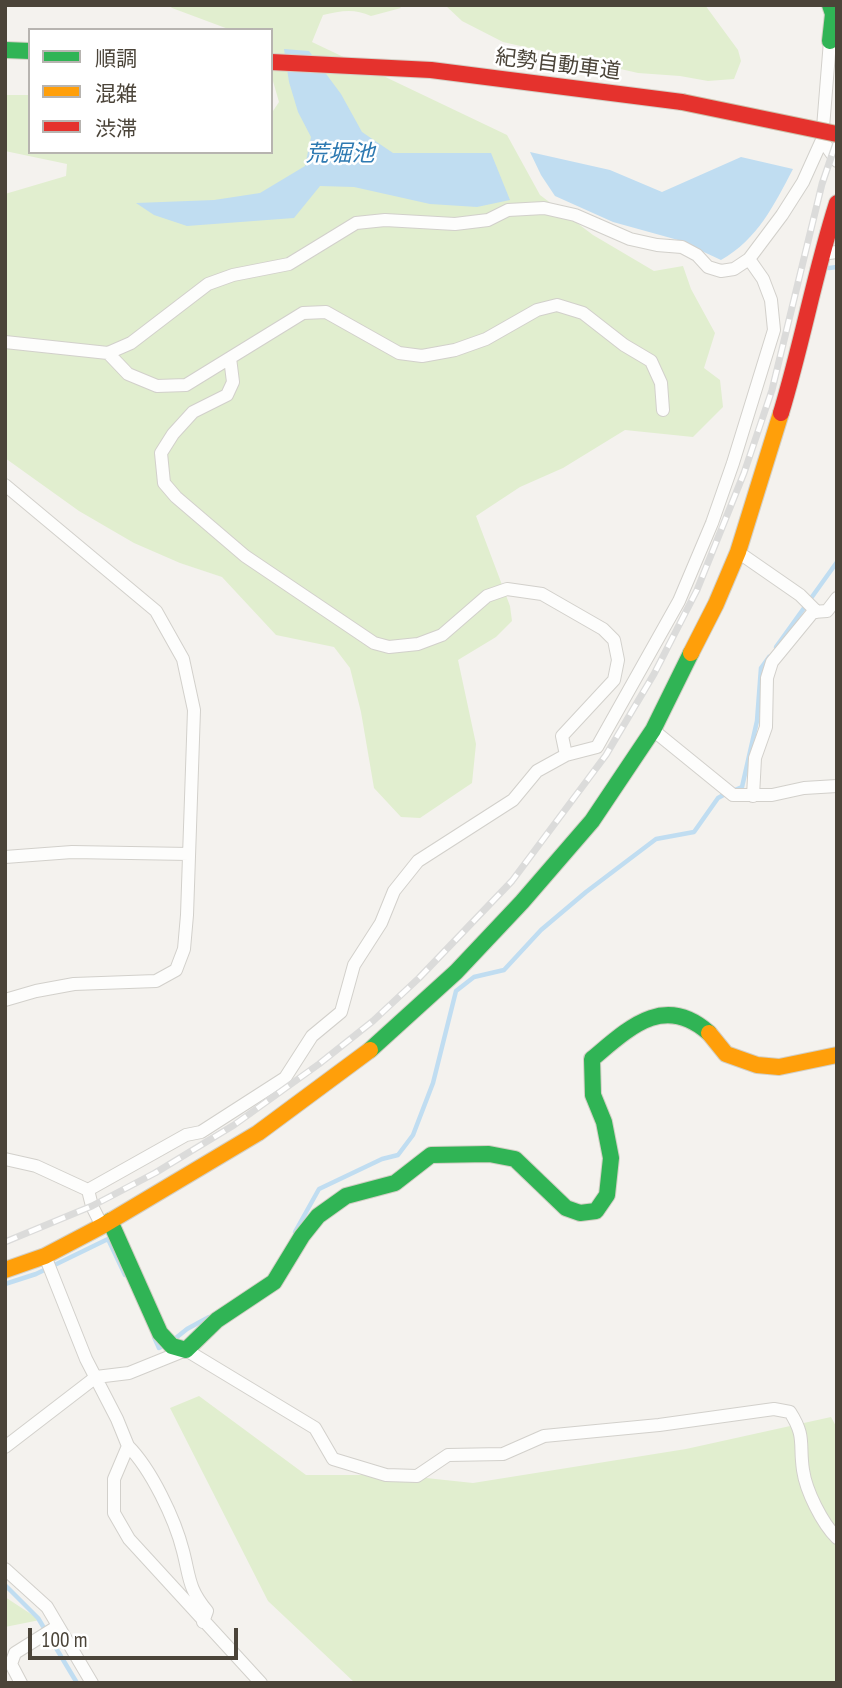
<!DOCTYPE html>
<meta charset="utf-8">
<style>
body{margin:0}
#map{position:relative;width:842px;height:1688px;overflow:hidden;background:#f4f2ee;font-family:"PT Sans Narrow","Noto Sans JP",sans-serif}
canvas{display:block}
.frame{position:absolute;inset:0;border:7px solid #4b4439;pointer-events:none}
.legend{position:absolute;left:28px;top:28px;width:245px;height:126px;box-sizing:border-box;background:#fff;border:2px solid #b7b4b0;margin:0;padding:9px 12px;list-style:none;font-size:21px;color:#4b4439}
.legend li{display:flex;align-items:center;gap:14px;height:35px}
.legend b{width:35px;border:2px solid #b7b4b0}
.scale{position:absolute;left:28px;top:1628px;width:210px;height:32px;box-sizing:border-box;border:4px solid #4b4439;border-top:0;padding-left:9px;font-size:21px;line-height:24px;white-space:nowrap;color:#4b4439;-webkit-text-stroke:5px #fff;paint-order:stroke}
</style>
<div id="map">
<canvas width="842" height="1688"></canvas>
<div class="frame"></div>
<ul class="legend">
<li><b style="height:9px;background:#30b455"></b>順調</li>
<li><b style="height:9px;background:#ff9f0a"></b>混雑</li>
<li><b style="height:9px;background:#e5322d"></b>渋滞</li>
</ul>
<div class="scale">100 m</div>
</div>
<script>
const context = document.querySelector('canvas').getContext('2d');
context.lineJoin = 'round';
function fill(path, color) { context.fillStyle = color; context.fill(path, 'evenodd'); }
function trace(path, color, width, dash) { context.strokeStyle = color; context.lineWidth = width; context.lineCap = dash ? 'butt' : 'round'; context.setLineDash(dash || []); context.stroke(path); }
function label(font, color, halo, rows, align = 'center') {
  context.font = font + ' "PT Sans Narrow","Noto Sans JP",sans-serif'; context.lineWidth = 5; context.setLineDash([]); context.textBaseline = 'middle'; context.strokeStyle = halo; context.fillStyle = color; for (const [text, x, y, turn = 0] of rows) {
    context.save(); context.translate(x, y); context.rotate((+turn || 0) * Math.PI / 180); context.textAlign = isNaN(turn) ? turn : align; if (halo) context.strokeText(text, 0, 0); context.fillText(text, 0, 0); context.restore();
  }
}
const green = new Path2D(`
 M169,5H398L401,8L371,16C354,8 340,11 323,15L312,42L507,135L540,195L593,235L654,271L683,266L691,289L715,333L704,368L720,380L723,407L693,437L625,430L563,468L520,487L476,516L510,606L512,621L496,637L458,660L476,744L472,783L420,818L401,817L374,788L361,712L350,668L334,647L276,635L222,577L180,563L134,543L79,511L5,458V194L66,176L67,164L5,151V95H30V152H271V114L279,102L271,74V30H231L172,8Z
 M445,5H705L738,50L741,61L734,79L708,81L680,76L638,73L503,42L462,21Z
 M199,1396L306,1475H398L473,1483L686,1449L831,1417L837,1428V1683H355L268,1601L170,1408Z
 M5,1597L40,1620L5,1627Z`);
const water = new Path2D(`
 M284,49L309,51L341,94L362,132L393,153H491L510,200L477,207L430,204L354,187L320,186L294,218L187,226L154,215L136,203L214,200L260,193L305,166L311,137L298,112L289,82Z
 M530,152L610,170L662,192L741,157L793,169C774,205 758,239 721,260L678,240L613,222L555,196L541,175Z`);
const stream = new Path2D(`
 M829,268L837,267
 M776,647L837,562
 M735,790L742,787L757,721L761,668L769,657
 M295,1232L319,1189L382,1159L398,1155L413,1135L433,1083L456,991L474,977L504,970L541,930L586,892L656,839L694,832L718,798L727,793
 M5,1284L36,1274L108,1239L125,1275
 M154,1337L159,1348L165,1345
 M172,1341L187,1329L209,1317
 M5,1585L38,1618L77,1683`);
const street = new Path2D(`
 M822,140L837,161
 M821,254L837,252
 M5,342L108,353L131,343L208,284L233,275L289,264L356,223L385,220L455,224L488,220L508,210L544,208L575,215L630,239L657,245L682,247L697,255L708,267L721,271L734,269L749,259L782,215L803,182L822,140L830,41
 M108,353L128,374L157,386L186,385L303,313L326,312L399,353L422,356L455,350L486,339L537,310L557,305L583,313L624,345L651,361L661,383L663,410
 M230,358L233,382L227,395L193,412L173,434L161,453L164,483L176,497L245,556L374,643L389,647L418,644L442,635L487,596L507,589L542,594L603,629L614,640L618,660L614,680L562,736L566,755
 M5,485L156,611L183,659L194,710L187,915L184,949L176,970L156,981L74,984L36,991L5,1000
 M738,552L800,595L817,612
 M653,730L733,795H772L804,788L837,786
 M753,796L755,758L766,727L767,678L772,662L813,612L827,611L837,598
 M5,857L72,852L189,854
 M5,1159L36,1166L88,1190
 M88,1190L186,1135L201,1132L285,1078L312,1036L341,1012L354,965L381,923L394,891L418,861L513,800L537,771L566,755L597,747L679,601L712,523L733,463L774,330L771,300L763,279L749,259
 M88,1190L92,1206L102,1226
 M45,1256L86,1359L117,1419L128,1446L114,1479V1513L129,1539L261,1683
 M128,1446C151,1469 175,1519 183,1551C190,1578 188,1588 207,1611L203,1622
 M5,1447L96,1377L129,1373L186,1350L315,1428L333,1459L386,1475L417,1476L448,1455L503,1454L544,1436L659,1425L774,1409L790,1412C806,1437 799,1443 803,1470C806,1491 822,1523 837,1538
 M5,1569L47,1607L92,1683
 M21,1683L11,1664L15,1653L58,1626`);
const fast = new Path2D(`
 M830,5L833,14L830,41
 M5,50L30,51
 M370,1050L456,972L522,902L592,821L653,730L691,653
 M110,1221L160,1333L172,1346L186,1350L217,1320L274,1282L302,1236L318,1216L346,1196L395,1183L431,1155L489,1154L515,1159L566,1208L580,1213L596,1211L607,1195L611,1158L604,1122L593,1095L592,1059C629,1028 664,993 709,1033`);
const slow = new Path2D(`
 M691,653L716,604L738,552L781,413
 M709,1033L726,1054L757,1065L779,1067L837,1055
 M5,1270L45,1256L102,1226L258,1133L370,1050`);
const jam = new Path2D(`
 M271,62L431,70L682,102
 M781,413C802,344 815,272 837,203`);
const rail = new Path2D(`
 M5,1242L92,1206L155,1173L234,1125L319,1064L373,1021L419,978L512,881L606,755L654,674L697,590L744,473L772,390L822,184L837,140`);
const jamBridge = new Path2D(`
 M682,102L837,134`);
const streetNames = [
 ["紀勢自動車道",558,65,7]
];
const waterNames = [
 ["荒堀池",340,154]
];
fill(green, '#e1eecf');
fill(water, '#c0ddf1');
trace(stream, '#c0ddf1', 4.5);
trace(street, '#d2d0cb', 14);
trace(fast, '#d3cfc5', 18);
trace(slow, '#d3cfc5', 18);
trace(jam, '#d3cfc5', 18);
trace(street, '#fdfdfc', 12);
trace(fast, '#30b455', 16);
trace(slow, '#ff9f0a', 16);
trace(jam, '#e5322d', 16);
trace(rail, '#dbdbda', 7);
trace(rail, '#fff', 4.5, [13]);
trace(jamBridge, '#ccbfa9', 18, []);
trace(jamBridge, '#e5322d', 16);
label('21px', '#4b4439', '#fff', streetNames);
label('italic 23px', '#2e7ab2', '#fff', waterNames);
</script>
